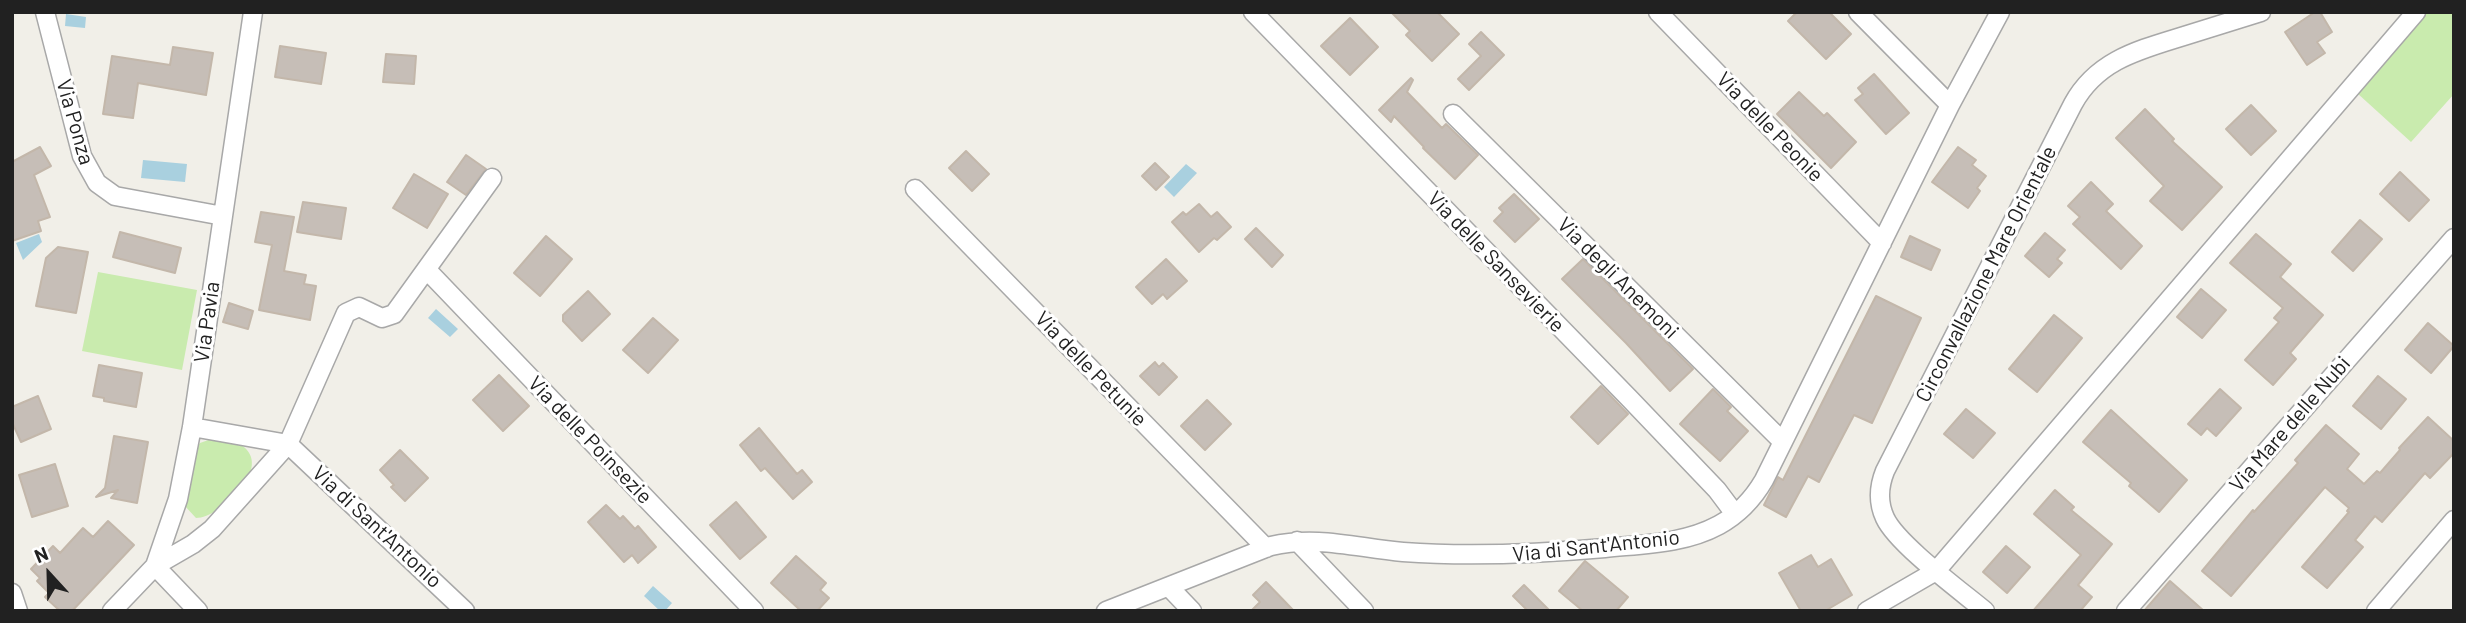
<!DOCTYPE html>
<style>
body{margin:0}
#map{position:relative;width:2466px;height:623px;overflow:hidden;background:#f1efe8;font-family:Barlow,sans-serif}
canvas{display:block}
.frame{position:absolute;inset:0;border:14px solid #212121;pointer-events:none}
.north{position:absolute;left:14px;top:539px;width:70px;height:70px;-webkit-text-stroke:5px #fff;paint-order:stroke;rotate:338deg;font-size:19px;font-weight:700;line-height:28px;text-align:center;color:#212121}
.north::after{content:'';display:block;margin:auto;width:24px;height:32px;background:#212121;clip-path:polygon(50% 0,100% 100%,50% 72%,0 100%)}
</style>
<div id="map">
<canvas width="2466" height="623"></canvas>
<div class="frame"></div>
<div class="north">N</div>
</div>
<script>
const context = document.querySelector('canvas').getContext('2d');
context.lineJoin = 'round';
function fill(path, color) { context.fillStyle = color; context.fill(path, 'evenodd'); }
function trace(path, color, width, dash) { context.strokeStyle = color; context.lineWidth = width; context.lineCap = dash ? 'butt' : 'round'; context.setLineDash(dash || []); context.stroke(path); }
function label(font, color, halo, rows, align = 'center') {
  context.font = font + ' Barlow,sans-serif'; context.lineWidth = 6; context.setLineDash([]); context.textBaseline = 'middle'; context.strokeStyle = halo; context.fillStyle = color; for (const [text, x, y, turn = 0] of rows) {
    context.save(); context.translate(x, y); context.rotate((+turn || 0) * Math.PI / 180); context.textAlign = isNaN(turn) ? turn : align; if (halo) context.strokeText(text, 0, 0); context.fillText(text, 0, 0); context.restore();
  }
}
const grass = new Path2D(`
 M2425,12H2454V94L2411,142L2357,93Z
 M98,272L197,290L182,370L82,351Z
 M214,438C223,440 234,440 241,445C275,466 221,518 196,518L184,505L196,448L200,443Z`);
const water = new Path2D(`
 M66,14L86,17L85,28L65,26Z
 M143,160L187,164L185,182L141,178Z
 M1186,164L1197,173L1174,197L1164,187Z
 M39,234L42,242L23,260L16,243Z
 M436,309L458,329L450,337L428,318Z
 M653,586L672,603L665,611H660L644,596Z`);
const building = new Path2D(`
 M1391,12H1437L1459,34L1432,61L1406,35L1410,31Z
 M1797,12H1829L1851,34L1826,59L1788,21Z
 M2315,12H2320L2332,32L2317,42L2325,53L2307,65L2285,32Z
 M1350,18L1378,47L1350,75L1321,46Z
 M1481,32L1504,55L1469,90L1458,79L1481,56L1469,44Z
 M280,46L326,53L321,84L275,77Z
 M173,47L213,53L206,95L138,83L133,118L103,114L112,56L170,65Z
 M386,54L416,56L414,84L383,82Z
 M1874,74L1909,113L1886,134L1855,100L1863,94L1858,88Z
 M1411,78L1413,80L1407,92L1442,128L1446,124L1478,155L1455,179L1423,148L1424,147L1394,116L1391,122L1379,110Z
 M1799,92L1824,116L1827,113L1856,142L1831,168L1777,114Z
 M2251,105L2276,131L2251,155L2226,129Z
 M2145,109L2174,139L2172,141L2222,187L2182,230L2150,201L2164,186L2116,138Z
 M40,147L51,166L34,175L50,217L38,221L41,231L12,241V162Z
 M1958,147L1976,160L1972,165L1986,176L1977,188L1980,191L1968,208L1932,182Z
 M966,151L989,174L972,191L949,168Z
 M466,155L486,169L466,195L447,182Z
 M1155,163L1169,177L1156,190L1142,176Z
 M2400,172L2429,200L2409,221L2380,194Z
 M414,174L448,194L427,228L393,208Z
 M2091,182L2113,204L2106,211L2142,246L2121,269L2073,224L2080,217L2068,206Z
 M1514,194L1539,219L1515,242L1494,221L1503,212L1499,208Z
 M303,202L346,208L341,239L297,232Z
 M1199,204L1211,217L1217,212L1231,227L1217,240L1214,238L1199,252L1172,222L1183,212L1186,215Z
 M261,212L294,217L284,271L306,275L304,284L316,286L310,320L259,310L272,245L255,242Z
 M2360,220L2382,239L2353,271L2332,252Z
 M1256,228L1283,255L1272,267L1245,239Z
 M120,232L181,248L175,273L113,257Z
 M2045,233L2065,250L2057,259L2062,263L2049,277L2025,256Z
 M2256,234L2291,264L2280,277L2323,315L2290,353L2296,359L2273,385L2245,360L2279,322L2274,318L2283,308L2230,263Z
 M546,236L572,259L540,296L514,273Z
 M1910,236L1940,250L1931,270L1901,257Z
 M58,247L88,252L76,313L36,306L46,258Z
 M1166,259L1187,281L1167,299L1163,294L1152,304L1136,287Z
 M1583,259L1693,369L1670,391L1626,343L1562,279Z
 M2201,289L2226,310L2202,338L2177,317Z
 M588,291L610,314L582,341L563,321V315Z
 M1876,296L1921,318L1872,423L1854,415L1819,482L1808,476L1786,517L1764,505L1778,477L1783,480Z
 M229,303L253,311L248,329L223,322Z
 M2054,315L2082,338L2037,392L2009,369Z
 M653,318L678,340L648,373L623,350Z
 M2428,323L2454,346L2431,373L2405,350Z
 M1155,362L1159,367L1163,363L1177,377L1159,395L1140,376Z
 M99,365L142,373L136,407L104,401V398L93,396Z
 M499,375L529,406L503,431L473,400Z
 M2378,376L2406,399L2381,429L2353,406Z
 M1601,386L1628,414L1598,444L1571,417Z
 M1713,389L1731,407L1727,411L1748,431L1720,461L1680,424Z
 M2220,389L2241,408L2216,436L2207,428L2201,435L2188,424Z
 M38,396L51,429L21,442L12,422V407Z
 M1207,400L1231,424L1205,450L1181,426Z
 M1966,409L1995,433L1973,458L1944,434Z
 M2111,410L2187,480L2159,512L2129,486L2131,483L2083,442Z
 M2428,417L2454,441V453L2430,478L2425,473L2382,522L2375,516L2355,540L2363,547L2327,588L2302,567L2349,512L2347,511L2349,508L2325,487L2231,596L2202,571L2253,510L2254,512L2298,463L2295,460L2326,425L2359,454L2347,469L2364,484L2377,471L2380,473L2400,450L2399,448Z
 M759,428L797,474L802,470L812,482L793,499L765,468L761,471L740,445Z
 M114,436L148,442L137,503L111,498L118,490L96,497L105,488Z
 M400,450L428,478L405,501L391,487L394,485L380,470Z
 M55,464L68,506L32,517L19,475Z
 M2055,490L2074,507L2071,510L2112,544L2078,585L2092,597L2080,611H2033L2081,555L2034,514Z
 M736,502L766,537L740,559L710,525Z
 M606,505L620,519L623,516L635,529L638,526L656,547L638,563L632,555L624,562L588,522Z
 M108,521L134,545L72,611H60L45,597L49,593L37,581L40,578L31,569L53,546L60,553L83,528L93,537Z
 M2006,546L2030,567L2007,593L1983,572Z
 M1811,555L1818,567L1831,559L1852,595L1825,611H1801L1779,573Z
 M796,556L826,583L820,590L829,598L817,611H801L771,583Z
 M1585,561L1628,597L1616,611H1583L1559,591Z
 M2170,581L2204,611H2144Z
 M1266,582L1294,611H1251L1260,602L1253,595Z
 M1524,585L1550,611H1528L1513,596Z`);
const minor = new Path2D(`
 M45,12L82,156L97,183L115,196L223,216
 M1253,12L1629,398L1717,490L1735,514
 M1658,12L1882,243
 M1858,12L1950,105
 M1453,114L1783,442
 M915,189L1266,548
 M427,270L754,611
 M192,427L288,444
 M288,444L465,611
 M1297,541L1364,611
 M155,566L193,544L212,529L288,444L346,313L359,307L382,318L394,314L492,178
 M155,566L198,611
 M1169,587L1192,611
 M12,593L18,611
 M112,611L155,566L178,499L192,427L253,12
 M1106,611L1271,546C1317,535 1357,548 1403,552C1472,557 1536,554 1605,548C1644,544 1684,544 1719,525C1739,514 1753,499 1764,480L1950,105L2000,12
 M1867,611L1936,571L2416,12
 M1985,611C1961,591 1897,544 1885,518C1878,503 1879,486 1885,471L2073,104C2097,60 2139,50 2184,36C2210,28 2236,20 2261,12
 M2126,611L2454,238
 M2376,611L2454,520`);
const streetNames = [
 ["Via Ponza",75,122,74],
 ["Via delle Peonie",1770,127,46],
 ["Via delle Sansevierie",1496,262,46],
 ["Circonvallazione Mare Orientale",1986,274,-63],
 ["Via degli Anemoni",1618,278,45],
 ["Via Pavia",207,322,-82],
 ["Via delle Petunie",1091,369,46],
 ["Via Mare delle Nubi",2290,424,-49],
 ["Via delle Poinsezie",590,440,46],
 ["Via di Sant'Antonio",377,527,43],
 ["Via di Sant'Antonio",1596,546,-6]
];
fill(grass, '#c9ebae');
fill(water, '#a9d0df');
fill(building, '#c6beb7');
trace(building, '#c3b7aa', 2);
trace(minor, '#a8a8a8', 21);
trace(minor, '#fff', 18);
label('21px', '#212121', '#fff', streetNames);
</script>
